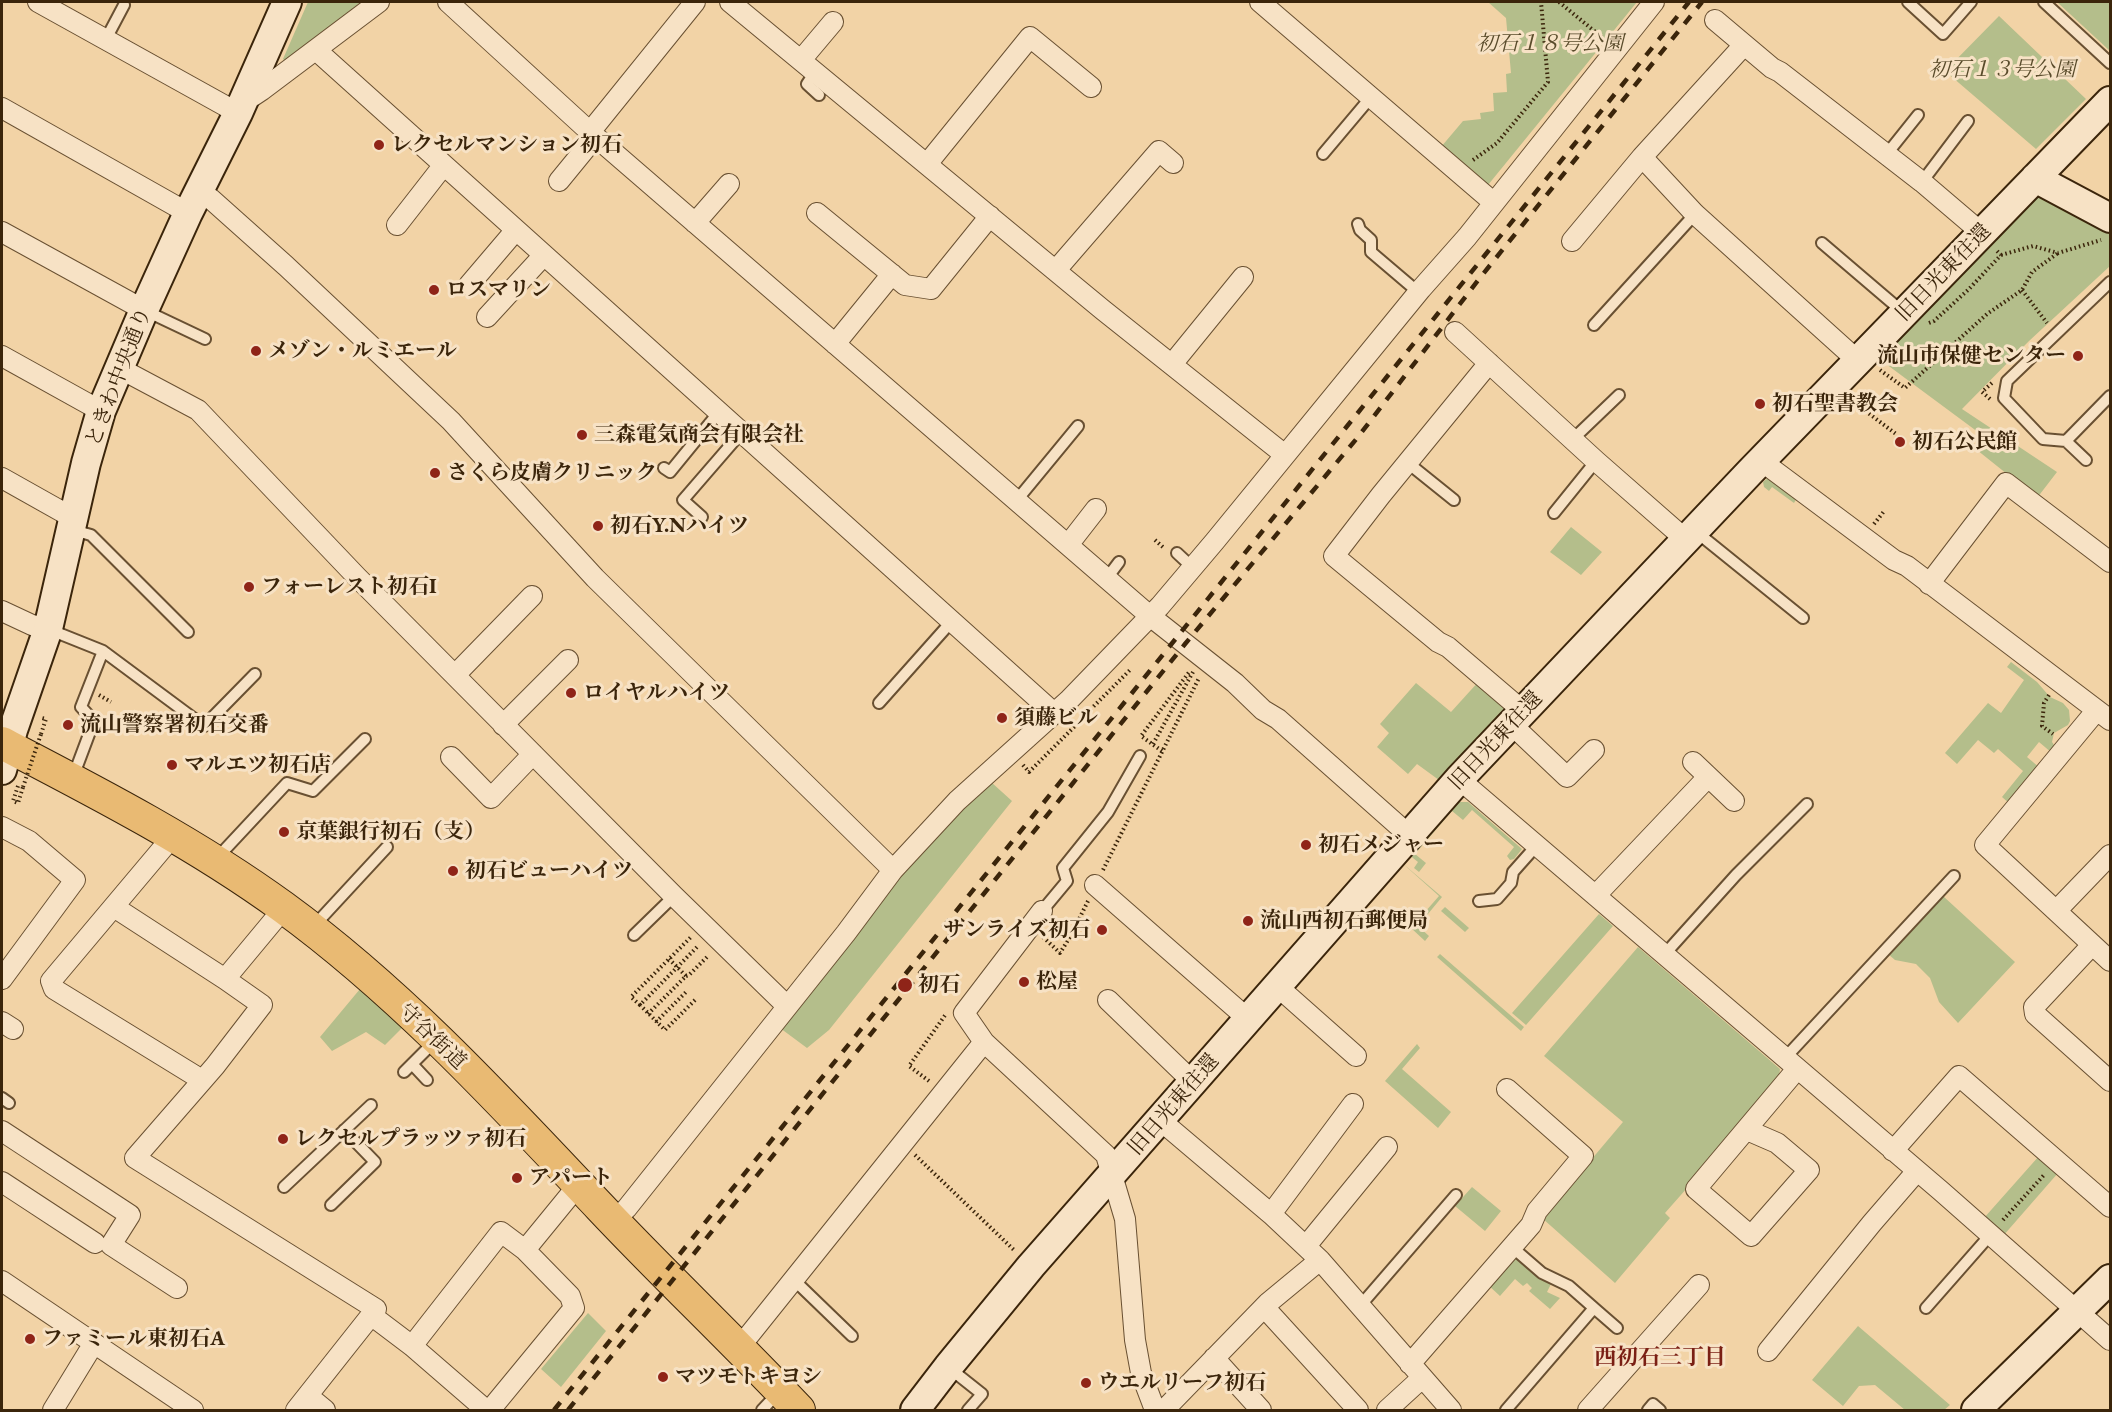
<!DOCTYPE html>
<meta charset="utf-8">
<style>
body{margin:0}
#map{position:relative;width:2112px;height:1412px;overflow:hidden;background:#f2d3a6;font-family:"EB Garamond",serif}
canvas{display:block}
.frame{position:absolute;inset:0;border:3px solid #3b250b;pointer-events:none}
</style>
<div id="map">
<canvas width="2112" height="1412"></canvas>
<div class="frame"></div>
</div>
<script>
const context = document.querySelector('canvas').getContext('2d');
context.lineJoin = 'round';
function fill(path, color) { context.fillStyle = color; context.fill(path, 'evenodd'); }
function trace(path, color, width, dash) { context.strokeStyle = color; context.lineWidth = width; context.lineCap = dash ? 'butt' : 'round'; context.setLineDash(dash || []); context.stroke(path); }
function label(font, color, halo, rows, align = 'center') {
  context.font = font + ' "EB Garamond","Noto Serif JP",serif'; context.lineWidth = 6; context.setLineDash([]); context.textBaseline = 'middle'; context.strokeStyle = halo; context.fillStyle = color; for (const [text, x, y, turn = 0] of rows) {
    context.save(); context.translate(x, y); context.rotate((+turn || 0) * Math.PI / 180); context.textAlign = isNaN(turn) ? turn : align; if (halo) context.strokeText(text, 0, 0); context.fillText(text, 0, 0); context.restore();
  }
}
const green = new Path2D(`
 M308,2H361L285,61L283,59Z
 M1488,2H1637L1488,185L1441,147L1463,121L1481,119L1480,113L1494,111L1493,93L1507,92L1506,74L1511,73L1506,18Z
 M2057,2H2110V51Z
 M1999,16L2086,99L2036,149L1945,71Z
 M2046,197L2110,232V266L2029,341L1962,409L2057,472L2037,498L1977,450L1986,438L1882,361L1892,351L1888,346L2030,198Z
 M1769,477L1797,498L1794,503L1772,487L1769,491L1764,487L1763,482Z
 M1571,527L1602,552L1581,575L1550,552Z
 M2011,662L2037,682L2050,697L2063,703L2069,710L2070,721L2068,725L2054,733L2052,742L2056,748L2052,753L2039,742L2027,757L2040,768L2010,804L2002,797L2023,771L1998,749L1994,753L1978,740L1957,764L1945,753L1988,703L2001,713L2024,680L2007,667Z
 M1480,680L1508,711L1443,783L1417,764L1408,774L1377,747L1389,733L1380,724L1416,683L1451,712Z
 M991,782L1012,801L829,1030L807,1048L780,1028C846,943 908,851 991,782Z
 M1454,802H1468L1522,849L1514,859L1510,860L1507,856L1514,847L1472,810L1463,820L1452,811L1415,854L1426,863L1419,872L1414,868L1418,862L1408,854Z
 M1401,862L1442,897L1418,926L1429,936L1425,941L1411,928L1439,896Z
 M1943,896L2015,962L1958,1023L1939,1002L1930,978L1916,964L1895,960L1888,954Z
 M1445,907L1469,928L1465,932L1441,911Z
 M1599,914L1613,926L1526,1025L1512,1013Z
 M1638,947L1780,1069L1778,1085L1665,1213L1670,1218L1615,1283L1542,1218L1623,1122L1544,1056Z
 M1440,954L1524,1027L1521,1031L1437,957Z
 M360,989L403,1027L385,1045L366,1032L332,1051L320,1037Z
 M1417,1044L1420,1048L1402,1069L1451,1112L1438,1128L1385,1081Z
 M2039,1156L2058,1173L2003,1236L1984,1218Z
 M1472,1187L1501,1211L1485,1231L1455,1206Z
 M1515,1257L1540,1279L1551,1284L1547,1292L1560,1298L1550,1309L1529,1291L1532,1288L1527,1283L1523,1286L1515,1279L1500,1296L1487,1284Z
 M588,1313L606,1331L561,1387L541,1369Z
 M1858,1326L1950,1405L1944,1410H1905L1875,1385L1859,1386L1843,1406L1812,1380Z`);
const path = new Path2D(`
 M1559,2L1604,39
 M1473,160L1497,143L1548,82L1541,2
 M2001,255L2033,246L2058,253L2101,240
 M2022,290L2047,323
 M1929,323L1934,321L1968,290L2001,255L1996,250
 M1880,370L1905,388L1987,314L2022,290L2032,272L2058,253
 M1990,399L1982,392L1993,382
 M1851,400L1896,434
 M1874,524L1885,510
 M1155,540L1164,548
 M99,695L111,702
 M2049,695L2044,703L2042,726L2053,734
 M1084,716L1131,669
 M41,734L46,719L42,718
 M1153,744L1193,672
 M1162,751L1141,736L1190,671
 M1023,765L1029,772L1084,717
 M18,786L13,801L18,803L23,787
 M1103,870L1199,678
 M1043,937L1060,953L1070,937L1088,901
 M686,976L689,975L709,955
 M695,1000L665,1030L640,1005L698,946
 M640,1005L631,997L692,936
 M648,1014L686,976L669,959
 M656,1022L686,992
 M929,1081L909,1066L946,1014
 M915,1155L1014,1250
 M2003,1220L2044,1175`);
const lane = new Path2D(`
 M1908,2L1943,34L1971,2
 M2044,2L2110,63
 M106,39L124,5
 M815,72L807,84L819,95
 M1323,154L1371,97
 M1886,155L1918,115
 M1922,182L1968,121
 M1358,224L1360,230L1371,240V252L1418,292
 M1822,243L1904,313
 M2110,282L2007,381L2004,398L2043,439L2066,441L2110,396
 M146,311L205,339
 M1594,325L1695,214
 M1572,440L1619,395
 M2066,441L2086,460
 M1408,463L1454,500
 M664,468L670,472L719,412
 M1017,500L1078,426
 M1554,513L1596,461
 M702,517L683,500L741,433
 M73,530L91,535L188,632
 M1694,530L1803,618
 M1177,553L1192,567
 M1107,578L1119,562
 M48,629L103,651L81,707L94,721L73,777
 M103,651L204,726L255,674
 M879,703L952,621
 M217,858L287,783L313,791L365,739
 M1479,901L1497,899L1511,883L1513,872L1537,845
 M1042,911L1067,881L1063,868L1108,812L1140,756
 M313,927L387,847
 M634,935L674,896
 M1664,955L1736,875L1807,804
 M1785,1058L1954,876
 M412,1064L427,1080
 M404,1072L436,1040
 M2,1098L9,1103
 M284,1187L371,1105
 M331,1205L375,1162L344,1130
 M793,1279L852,1336
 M1360,1306L1456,1195
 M1594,1308L1617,1328
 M1926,1308L1991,1234
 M948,1367L982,1394L968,1410
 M762,1410L778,1393
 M1506,1410L1594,1308L1569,1286L1542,1273L1512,1247
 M1648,1410L1653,1404L1660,1410`);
const street = new Path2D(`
 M38,2L238,113
 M448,2L590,132L1150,616L1235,683L1263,710L1278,719L1410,836
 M730,2L1103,310L1285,455
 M1260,2L1493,202
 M1715,20L1772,68L1780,72L1922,182L1983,234
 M1744,45L1642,157L1695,214L1858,361
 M316,50L1055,714
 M801,60L833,22
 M247,94L253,96L262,90L379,2
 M2,108L188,213
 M590,132L695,2
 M927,164L1030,37L1091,87
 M559,181L595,137
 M198,191L211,199L286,266L451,421L595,578L893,870
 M817,213L905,285L931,289L990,216
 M695,223L729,184
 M397,225L443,166
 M2,232L144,310
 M1572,241L1642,157
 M1056,270L1159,151L1173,163
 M469,285L515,231
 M487,317L544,255
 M1455,332L1596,461L1685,539
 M835,344L892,274
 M2,356L101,411
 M1173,363L1243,277
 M1489,363L1381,495L1334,556L1438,642L1448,647L1523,711
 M119,368L198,410L357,577L674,896L787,1006
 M1762,459L1772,469L1894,560L1907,566L2110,720
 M2,478L75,519
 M1068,545L1096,509
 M1929,584L2006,483L2110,562
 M2,611L32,625L48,629
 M455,675L532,596
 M2096,711L1985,845L2110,961
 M1511,724L1567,777L1594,750
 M503,725L568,660
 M451,757L491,798L533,754
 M1693,762L1734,801
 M1459,779L1941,1191L2110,1340
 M2,827L29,841L75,880L2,979
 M173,836L51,981L54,989L202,1080
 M1095,885L1248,1019
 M1596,895L1708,777
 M114,907L225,979
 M284,908L225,979L262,1005L215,1066L135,1158L376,1309L296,1410
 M2057,910L2110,855
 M1042,911L964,1013L984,1042L1106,1155L1125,1219L1135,1340L1141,1373L1155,1410
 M2092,945L2034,1007L2035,1014L2110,1081
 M1277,986L1356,1056
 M1108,1000L1193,1082
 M2,1022L13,1029
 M1160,1120L1271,1214L1320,1260L1451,1410
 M1747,1130L1777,1143L1809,1170L1751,1236L1696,1189L1797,1069
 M2,1131L130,1215L111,1245L177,1288
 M1893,1151L1959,1076L2110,1207
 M2,1182L95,1243
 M1271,1214L1353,1104
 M614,1221L627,1208L846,933L893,870L957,801L1069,700L1160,606L1215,541L1421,289L1467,237L1654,2
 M1306,1246L1387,1147
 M2,1281L193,1410
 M1264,1307L1358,1410
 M371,1315L412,1346L486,1410
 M412,1346L501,1232L525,1250L579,1184
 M738,1349L984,1042
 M1768,1351L1872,1223L1917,1171
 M1214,1358L1261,1410
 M1410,1364L1531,1225L1537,1211L1583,1156L1507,1089
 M308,1396L325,1410
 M53,1410L94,1343
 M490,1410L574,1308L570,1296L525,1250
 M1164,1410L1268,1303L1320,1260
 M1387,1410L1422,1378
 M1588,1410L1699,1285`);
const secondary = new Path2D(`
 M2035,178L2110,218
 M2,770L13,730L48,629L86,463L101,411L144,310L188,213L238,113L287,2
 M915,1410L948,1367L1031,1266L1459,779L1750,472L2110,101
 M1976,1410L2110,1279`);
const primary = new Path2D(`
 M2,743C98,793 195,843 283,907C401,993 501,1102 600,1207C665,1276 734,1341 799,1410`);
const rail = new Path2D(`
 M554,1410L1689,2
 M568,1410L1185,644L1358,437L1479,279L1702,2`);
const pathBridge = new Path2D(`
 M23,787L41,734`);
const markers = [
 [379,145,6,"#8f2418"],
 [434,290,6,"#8f2418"],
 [256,351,6,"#8f2418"],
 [2078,356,6,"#8f2418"],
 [1760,404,6,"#8f2418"],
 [582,435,6,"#8f2418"],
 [1900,442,6,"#8f2418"],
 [435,473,6,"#8f2418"],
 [598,526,6,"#8f2418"],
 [249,587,6,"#8f2418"],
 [571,693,6,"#8f2418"],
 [1002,718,6,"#8f2418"],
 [68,725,6,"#8f2418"],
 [172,765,6,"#8f2418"],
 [284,832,6,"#8f2418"],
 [1306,845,6,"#8f2418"],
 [453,871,6,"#8f2418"],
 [1248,921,6,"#8f2418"],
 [1102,930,6,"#8f2418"],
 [1024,982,6,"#8f2418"],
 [905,985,8,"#8f2418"],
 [283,1139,6,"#8f2418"],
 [517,1178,6,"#8f2418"],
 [30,1339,6,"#8f2418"],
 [663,1377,6,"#8f2418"],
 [1086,1383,6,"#8f2418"]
];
const parkNames = [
 ["初石１８号公園",1550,44],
 ["初石１３号公園",2002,70]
];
const poiNames = [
 ["レクセルマンション初石",391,145],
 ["ロスマリン",446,290],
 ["メゾン・ルミエール",268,351],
 ["流山市保健センター",2066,356,"right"],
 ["初石聖書教会",1772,404],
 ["三森電気商会有限会社",594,435],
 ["初石公民館",1912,442],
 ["さくら皮膚クリニック",447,473],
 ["初石Y.Nハイツ",610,526],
 ["フォーレスト初石Ⅰ",261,587],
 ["ロイヤルハイツ",583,693],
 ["須藤ビル",1014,718],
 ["流山警察署初石交番",80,725],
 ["マルエツ初石店",184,765],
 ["京葉銀行初石（支）",296,832],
 ["初石メジャー",1318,845],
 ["初石ビューハイツ",465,871],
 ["流山西初石郵便局",1260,921],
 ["サンライズ初石",1090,930,"right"],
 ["松屋",1036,982],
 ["初石",918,985],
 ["レクセルプラッツァ初石",295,1139],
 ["アパート",529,1178],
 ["ファミール東初石A",42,1339],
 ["マツモトキヨシ",675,1377],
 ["ウエルリーフ初石",1098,1383]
];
const streetNames = [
 ["旧日光東往還",1944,273,-46],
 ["ときわ中央通り",119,377,-69],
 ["旧日光東往還",1496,741,-47],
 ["守谷街道",432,1037,44],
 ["旧日光東往還",1174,1105,-49]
];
const neighbourhoodNames = [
 ["西初石三丁目",1660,1358]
];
fill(green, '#b4be8b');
trace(lane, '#695032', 14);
trace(street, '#695032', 22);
trace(secondary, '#3b250b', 32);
trace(primary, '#3b250b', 34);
trace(path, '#3b250b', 4, [1.5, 3]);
trace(lane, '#f7e2c5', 10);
trace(street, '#f7e2c5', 20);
trace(secondary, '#f7e2c5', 28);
trace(primary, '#e9ba73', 32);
trace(rail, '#3b250b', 4.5, [10, 10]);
trace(pathBridge, '#3b250b', 4, [1.5, 3]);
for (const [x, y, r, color] of markers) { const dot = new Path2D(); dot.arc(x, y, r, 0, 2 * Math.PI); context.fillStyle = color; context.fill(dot); trace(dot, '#f7e2c5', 2); }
label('italic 21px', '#594b2b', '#f7e2c5', parkNames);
label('bold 21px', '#3b250b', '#f7e2c5', poiNames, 'left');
label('21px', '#3b250b', '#f7e2c5', streetNames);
label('bold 22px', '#7a1f14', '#f7e2c5', neighbourhoodNames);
</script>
